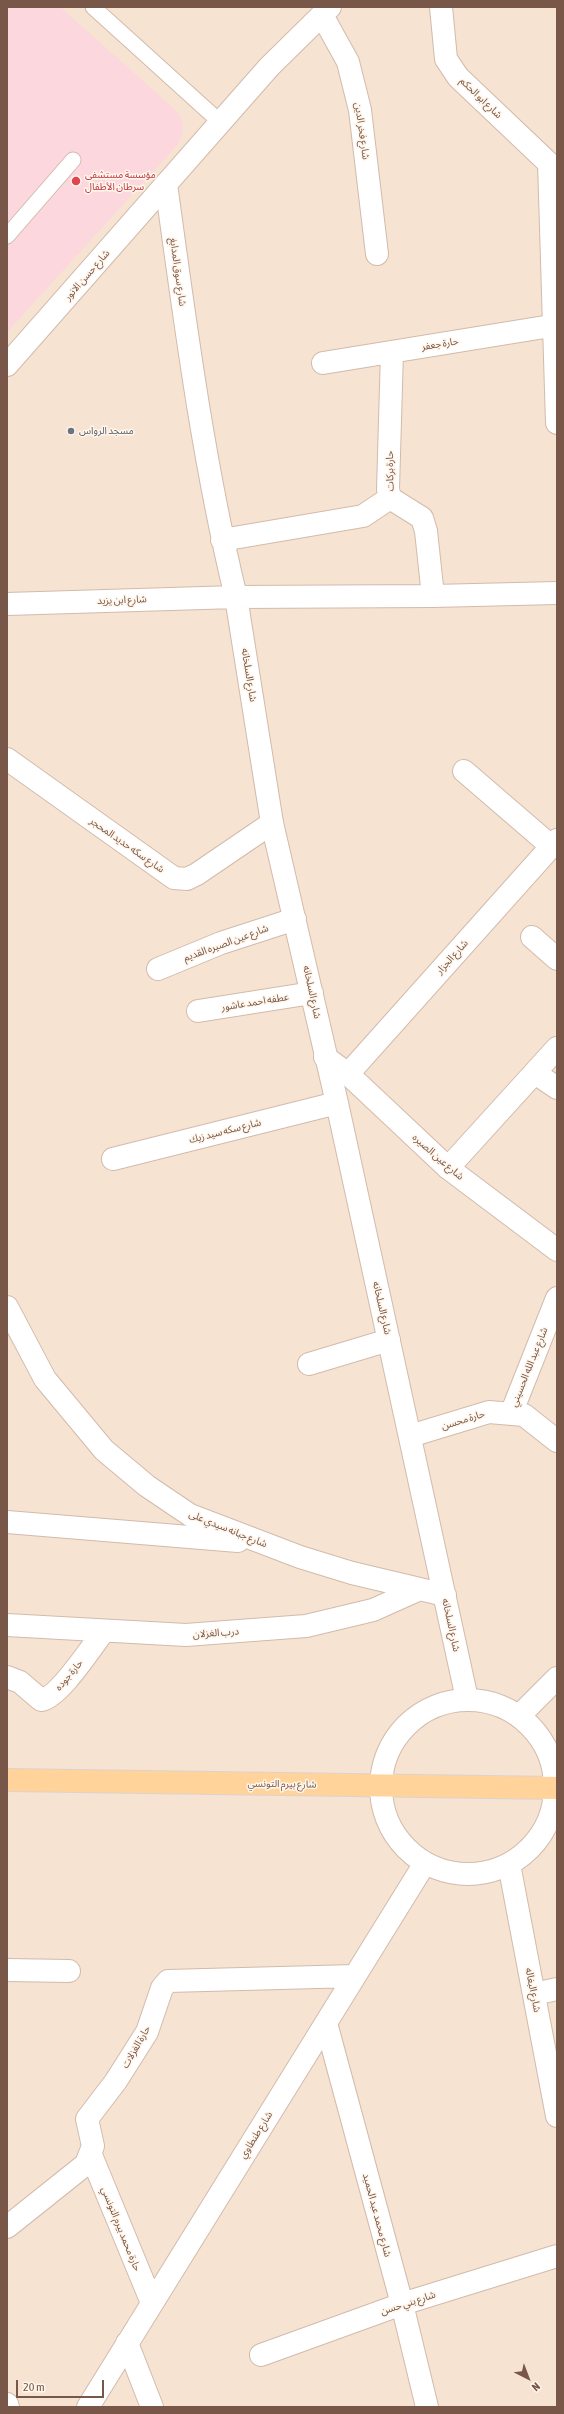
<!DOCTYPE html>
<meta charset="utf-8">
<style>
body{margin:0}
#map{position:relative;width:564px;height:2414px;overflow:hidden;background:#fef2e4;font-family:"Asap Condensed",sans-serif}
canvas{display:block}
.frame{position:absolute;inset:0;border:8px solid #785648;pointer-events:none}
.north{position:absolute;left:508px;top:2358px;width:40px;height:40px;-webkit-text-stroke:3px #fff6ec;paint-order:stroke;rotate:138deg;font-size:11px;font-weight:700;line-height:16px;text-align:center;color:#785648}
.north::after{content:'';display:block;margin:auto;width:14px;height:18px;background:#785648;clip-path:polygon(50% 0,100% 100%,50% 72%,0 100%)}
.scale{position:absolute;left:16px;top:2380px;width:88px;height:18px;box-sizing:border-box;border:2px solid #785648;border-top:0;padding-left:5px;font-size:12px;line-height:14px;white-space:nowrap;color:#785648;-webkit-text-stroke:3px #fff6ec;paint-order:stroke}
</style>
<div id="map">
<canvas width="564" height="2414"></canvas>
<div class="frame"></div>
<div class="north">N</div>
<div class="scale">20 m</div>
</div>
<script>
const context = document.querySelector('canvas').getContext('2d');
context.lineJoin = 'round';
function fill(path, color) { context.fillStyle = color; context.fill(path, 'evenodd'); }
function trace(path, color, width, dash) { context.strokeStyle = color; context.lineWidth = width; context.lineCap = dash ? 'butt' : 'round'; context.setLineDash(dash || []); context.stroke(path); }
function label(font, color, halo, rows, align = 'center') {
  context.font = font + ' "Asap Condensed","Noto Sans Arabic",sans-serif'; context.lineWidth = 3; context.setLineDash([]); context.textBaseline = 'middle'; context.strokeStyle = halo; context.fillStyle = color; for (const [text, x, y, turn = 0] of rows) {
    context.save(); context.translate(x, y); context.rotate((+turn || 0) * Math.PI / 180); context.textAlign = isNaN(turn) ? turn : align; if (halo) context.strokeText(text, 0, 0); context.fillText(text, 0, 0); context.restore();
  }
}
const residential = new Path2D(`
 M7,7H557V2407H7Z`);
const medical = new Path2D(`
 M7,7H60L172,107L179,114L183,124L182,133L178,144L7,332Z`);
const service = new Path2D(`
 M93,7L220,122
 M7,236L73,160`);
const minor = new Path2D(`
 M441,7L446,59L458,77L557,171
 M322,15L348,62L360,110L377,254
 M549,163L557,423
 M392,352L388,489L390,498L422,518L426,531L433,596
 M323,363L557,325
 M7,365L269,67L330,7
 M222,540L363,516L390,498
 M7,604L236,597C203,461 185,322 166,184
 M464,771L551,846
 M532,937L557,959
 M158,969L221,943L295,919
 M198,1011L312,993
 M535,1073L557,1088
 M348,1074L557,840
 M113,1159L337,1103
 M448,1168L557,1048
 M7,1307L45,1379L104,1450L147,1486L190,1515L300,1557L352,1573L445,1595
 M309,1364L389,1340
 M511,1414L557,1298
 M410,1436L489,1412L524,1415L557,1441
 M7,1522L238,1541
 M7,1625L186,1635L306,1626L373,1610L420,1589
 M7,1677L20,1682L41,1700C59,1698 92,1646 104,1631
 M467,1699L337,1103L272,823L236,597L433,596L557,593
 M381 1787a87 87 0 1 1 174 0a87 87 0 1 1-174 0Z
 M519,1716L557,1678
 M509,1864L557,2116
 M7,1970L69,1971
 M534,1994L557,1989
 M326,2023L402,2304L427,2407
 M91,2155L152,2303
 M7,2227L86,2164L93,2146L87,2119L116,2081L147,2032L162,1988L168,1981L355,1976
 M127,2343L152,2407
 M261,2355L402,2304L557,2256
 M7,2404L8,2407
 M88,2407L425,1863`);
const tertiary = new Path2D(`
 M7,759L174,878L187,879L197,874L272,823
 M325,1057L348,1074L448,1168L557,1250`);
const primary = new Path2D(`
 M7,1780L557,1788`);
const markers = [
 [76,181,5,"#e0444e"],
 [71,431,4,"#6b7280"]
];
const streetNames = [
 ["شارع ابو الحكم",481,98,44],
 ["شارع فخر الدين",362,131,82],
 ["شارع سوق المدابغ",178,272,82],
 ["شارع حسن الانور",87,275,-49],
 ["حارة جعفر",440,344,-9],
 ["حارة بركات",390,471,-91],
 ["شارع ابن يزيد",122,600,-2],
 ["شارع السلخانه",249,675,81],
 ["شارع سكه حديد المحجر",127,845,35],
 ["شارع عين الصيره القديم",226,943,-20],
 ["شارع الجزار",452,957,-48],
 ["شارع السلخانه",312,992,78],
 ["عطفه احمد عاشور",255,1002,-9],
 ["شارع سكه سيد زيك",225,1131,-14],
 ["شارع عين الصيره",438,1157,41],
 ["شارع السلخانه",382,1308,77],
 ["شارع عبد الله الحسيني",529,1367,-68],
 ["حارة محسن",463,1420,-17],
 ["شارع جبانه سيدي على",228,1529,22],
 ["شارع السلخانه",451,1625,78],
 ["درب الغزلان",216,1633,-4],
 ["حارة جوده",69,1675,-50],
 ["شارع بيرم التونسي",282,1784,1],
 ["شارع البغاله",533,1990,79],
 ["حارة الغزلات",136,2047,-60],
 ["شارع طنطاوي",256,2135,-58],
 ["شارع محمد عبد الحميد",377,2215,75],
 ["حارة محمد بيرم التونسي",121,2229,68],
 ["شارع بني حسن",408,2303,-18]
];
const healthNames = [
 ["مؤسسة مستشفى",85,175],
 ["سرطان الأطفال",85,187]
];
const worshipNames = [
 ["مسجد الرواس",79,431]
];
fill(residential, '#f6e3d2');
fill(medical, '#fcd7de');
trace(service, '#d2bbac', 17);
trace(minor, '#d2bbac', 24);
trace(tertiary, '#d2bbac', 24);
trace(primary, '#dcd3cf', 24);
trace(service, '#fff', 15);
trace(minor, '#fff', 22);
trace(tertiary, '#fff', 22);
trace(primary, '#ffd39a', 22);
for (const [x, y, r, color] of markers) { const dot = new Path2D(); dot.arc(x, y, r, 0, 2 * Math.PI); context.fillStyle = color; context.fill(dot); trace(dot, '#fff6ec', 1.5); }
label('10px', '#785648', '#fff6ec', streetNames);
label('10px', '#be3a42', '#fff6ec', healthNames, 'left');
label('10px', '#5b616d', '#fff6ec', worshipNames, 'left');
</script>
